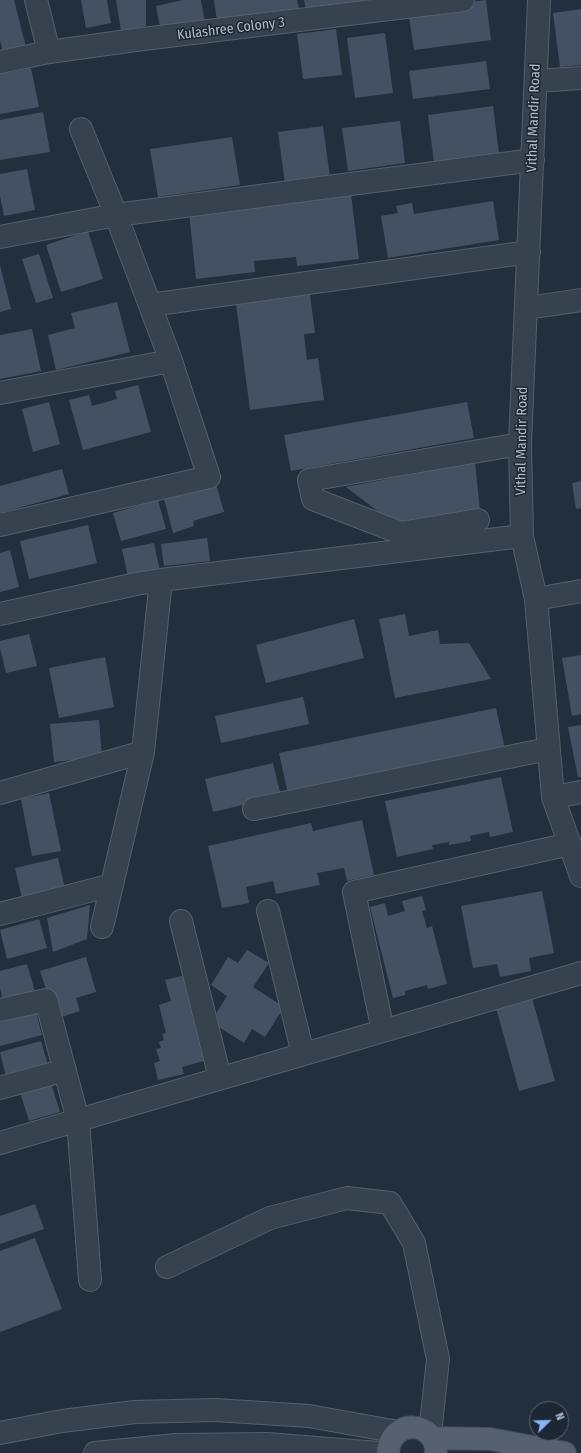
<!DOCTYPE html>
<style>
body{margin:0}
#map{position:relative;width:581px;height:1453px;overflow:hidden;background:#242f3e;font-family:"Fira Sans Condensed",sans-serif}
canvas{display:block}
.north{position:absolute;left:529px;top:1401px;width:40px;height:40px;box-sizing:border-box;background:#1d2633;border:1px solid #59626f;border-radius:50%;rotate:67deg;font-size:11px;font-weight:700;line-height:16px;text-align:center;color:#b4bcc9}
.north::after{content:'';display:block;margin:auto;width:14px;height:18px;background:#8ab4f8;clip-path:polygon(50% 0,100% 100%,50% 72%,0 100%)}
</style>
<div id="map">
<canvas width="581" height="1453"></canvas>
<div class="north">N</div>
</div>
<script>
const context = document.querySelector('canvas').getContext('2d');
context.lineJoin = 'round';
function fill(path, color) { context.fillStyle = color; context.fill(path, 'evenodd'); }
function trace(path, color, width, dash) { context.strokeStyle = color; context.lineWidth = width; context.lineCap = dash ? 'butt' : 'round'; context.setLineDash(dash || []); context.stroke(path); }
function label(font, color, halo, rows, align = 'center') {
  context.font = font + ' "Fira Sans Condensed",sans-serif'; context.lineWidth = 3; context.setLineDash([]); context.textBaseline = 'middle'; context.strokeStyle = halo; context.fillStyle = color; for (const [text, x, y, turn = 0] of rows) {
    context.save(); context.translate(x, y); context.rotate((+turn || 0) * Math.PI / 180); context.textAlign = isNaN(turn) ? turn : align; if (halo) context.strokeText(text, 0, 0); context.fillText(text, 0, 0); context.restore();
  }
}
const building = new Path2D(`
 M0,0H14L27,51L4,56L0,40Z
 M81,0H107L111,23L86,28Z
 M116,0H146V26L121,31Z
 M183,0H201L205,22L161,32L156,6Z
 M214,0H297L299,8L217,21Z
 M304,0H369V1L306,10Z
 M486,0L491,40L414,50L408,10Z
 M581,9V65L560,67L553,13Z
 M336,29L342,75L303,79L297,34Z
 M385,33L393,93L355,98L347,38Z
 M486,61L490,89L413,99L409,71Z
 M31,68L39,107L0,114V74Z
 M493,106L499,154L434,163L428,115Z
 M43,112L50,152L0,160V120Z
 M400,121L405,163L348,171L342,128Z
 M323,126L330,178L285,184L278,132Z
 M232,137L240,185L158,197L150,149Z
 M27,169L35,210L4,216L0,196V174Z
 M351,194L359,259L297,266L296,257L254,261L255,272L196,279L189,212Z
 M493,201L499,240L388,258L381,216L398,213L396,206L412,203L414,214Z
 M88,231L103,279L61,292L46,245Z
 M39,254L53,298L36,303L22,259Z
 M0,265L11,309L0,312Z
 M309,287L315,333L304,334L307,360L318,358L324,400L250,410L235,296Z
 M117,302L130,352L56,370L48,335L75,328L71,313Z
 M32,329L41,371L0,379V335Z
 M138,385L151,432L83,450L69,400L89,395L92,406L117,399L115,391Z
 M49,402L60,444L33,452L22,409Z
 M467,402L474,438L291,471L284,435Z
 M475,462L480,511L396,525L346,487Z
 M62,469L69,494L0,513V486Z
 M581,481V508L576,509L572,483Z
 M216,484L224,512L193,521L194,526L173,533L164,499Z
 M158,500L166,529L121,541L113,513Z
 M88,525L97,563L29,579L20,541Z
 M207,538L210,561L164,566L161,544Z
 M154,543L160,571L128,577L122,549Z
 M10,550L19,587L0,592V553Z
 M405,614L409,636L438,630L440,644L469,643L491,679L395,698L379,619Z
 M354,619L364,658L266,683L256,645Z
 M29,634L37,666L6,673L0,648V641Z
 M581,655V714L572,716L562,658Z
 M105,657L114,707L59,718L49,668Z
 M303,697L309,724L221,743L215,716Z
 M496,708L505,749L288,794L279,753Z
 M99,720L102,757L54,762L50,724Z
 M581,725V777H578L568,727Z
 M273,763L281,796L213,812L205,779Z
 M501,777L513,832L490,837L489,832L470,836L471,841L449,845V842L432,845L433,849L397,857L385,801Z
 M49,793L61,851L32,856L21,799Z
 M362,820L374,875L347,881L344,868L317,873L320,885L276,894L273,881L246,887L249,903L222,908L208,846L311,823L313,831Z
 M58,858L65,889L22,898L15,868Z
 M542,891L554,953L529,958L531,971L500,977L497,964L473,968L461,906Z
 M422,896L426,910L422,911L427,928L432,926L447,984L428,989L427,985L405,991V995L393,998L370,907L385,903L388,916L405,911L402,901Z
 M90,905L87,939L53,952L47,918Z
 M39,919L47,948L7,959L0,930Z
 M247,950L269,963L253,987L284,1007L265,1037L252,1029L244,1043L211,1022L227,996L211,985L228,957L238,963Z
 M86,957L96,992L76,998L80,1011L55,1019L40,971Z
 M27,964L35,992L3,1000L0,988V971Z
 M185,975L207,1060L182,1067L184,1074L158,1080L154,1063L160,1061L156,1049L161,1048L159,1042L164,1040L162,1034L166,1033L159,1005L171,1001L165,980Z
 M531,994L555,1081L519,1091L495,1004Z
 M36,1012L42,1035L0,1046V1022Z
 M41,1041L48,1065L6,1077L0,1052Z
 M51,1083L60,1112L29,1121L20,1092Z
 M35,1204L44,1229L0,1244V1216Z
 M35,1238L62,1309L0,1332V1251Z`);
const minor = new Path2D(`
 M36,0L49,52
 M539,0L520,444L522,536L536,599L553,797L581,876
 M0,62L49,52L135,40L463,0
 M536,81L581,78
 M0,237L116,215L533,160
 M150,305L529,252
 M527,308L581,300
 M0,393L171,361
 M478,520L401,533L313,499L309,480L520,444
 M0,525L209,477L171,361L116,215L81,129
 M536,599L581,591
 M0,614L136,584L161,580L522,536
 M0,793L143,752L161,580
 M553,797L581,792
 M254,809L548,749
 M268,911L303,1054
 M0,914L112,885
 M181,921L220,1078
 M102,927L143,752
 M0,1010L46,1000L78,1120L90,1280
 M383,1031L354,892L570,844
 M0,1088L65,1070
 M0,1143L581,973
 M167,1267L270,1218L347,1198L390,1203L414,1243L438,1359L430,1434
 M0,1433L62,1421L135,1412L215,1410L309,1416L398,1432
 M95,1453L176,1445L267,1444L378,1453`);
const major = new Path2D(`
 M434,1438L490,1439L565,1453
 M388,1453C390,1418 436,1420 436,1452`);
const streetNames = [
 ["Kulashree Colony 3",231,29,-7],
 ["Vithal Mandir Road",534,118,-88],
 ["Vithal Mandir Road",522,441,-89]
];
fill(building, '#455162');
trace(minor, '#565f6c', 24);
trace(major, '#414a57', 24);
trace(minor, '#38414e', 22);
trace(major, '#56606e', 22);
label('14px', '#b4bcc9', '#1d2633', streetNames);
</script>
